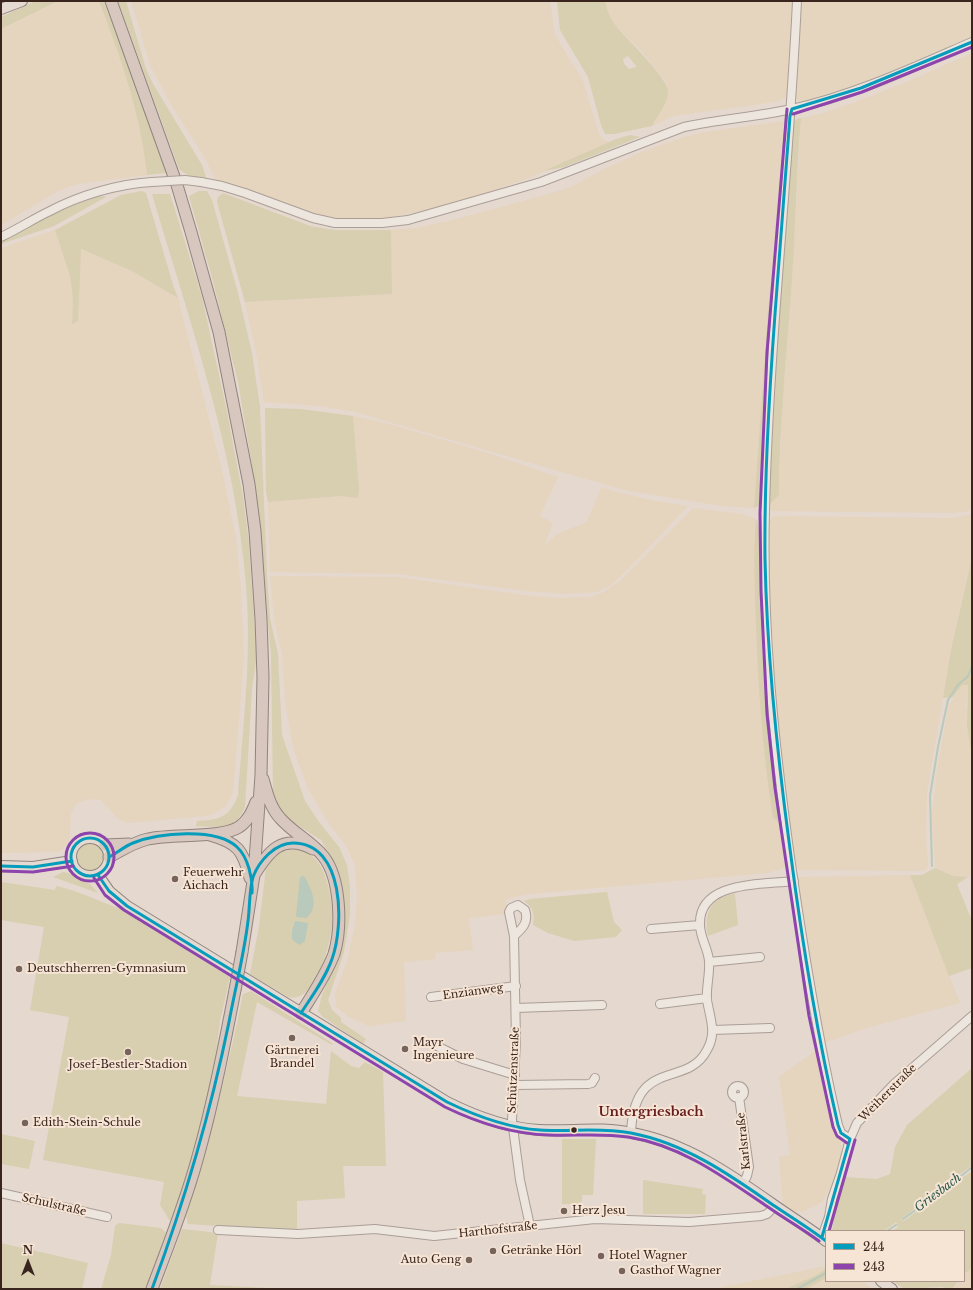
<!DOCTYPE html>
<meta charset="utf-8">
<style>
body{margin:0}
#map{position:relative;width:973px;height:1290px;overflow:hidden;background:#e5d8ce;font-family:"Libre Baskerville",serif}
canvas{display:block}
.frame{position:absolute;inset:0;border:2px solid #3a251e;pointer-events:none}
.legend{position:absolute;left:825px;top:1230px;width:140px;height:52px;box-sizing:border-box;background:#f6e4d4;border:1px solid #ab988b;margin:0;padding:5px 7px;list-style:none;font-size:12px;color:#3a251e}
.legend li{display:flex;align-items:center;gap:8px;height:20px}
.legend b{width:20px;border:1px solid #ab988b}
.north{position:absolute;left:8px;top:1242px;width:40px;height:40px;-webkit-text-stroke:3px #f6e4d4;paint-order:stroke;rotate:0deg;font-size:11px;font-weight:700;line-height:16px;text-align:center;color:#3a251e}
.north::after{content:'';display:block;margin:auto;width:14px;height:18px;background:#3a251e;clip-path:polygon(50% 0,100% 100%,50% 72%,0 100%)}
</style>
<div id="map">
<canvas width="973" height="1290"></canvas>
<div class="frame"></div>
<ul class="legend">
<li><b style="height:5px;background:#069cbc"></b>244</li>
<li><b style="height:5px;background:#8e44ad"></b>243</li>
</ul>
<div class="north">N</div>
</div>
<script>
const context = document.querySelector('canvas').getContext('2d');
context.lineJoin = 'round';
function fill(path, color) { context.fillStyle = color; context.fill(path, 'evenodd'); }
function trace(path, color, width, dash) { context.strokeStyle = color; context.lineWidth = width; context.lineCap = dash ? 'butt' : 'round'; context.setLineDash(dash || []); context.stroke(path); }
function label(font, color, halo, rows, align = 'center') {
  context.font = font + ' "Libre Baskerville",serif'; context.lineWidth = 4; context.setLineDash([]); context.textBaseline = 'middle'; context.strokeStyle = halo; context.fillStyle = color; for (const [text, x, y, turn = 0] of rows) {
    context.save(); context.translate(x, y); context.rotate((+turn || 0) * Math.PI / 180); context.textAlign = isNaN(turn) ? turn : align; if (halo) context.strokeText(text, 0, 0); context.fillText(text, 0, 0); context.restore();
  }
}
const farmland = new Path2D(`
 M58,1H99L122,59L137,111L145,150L147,175L77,184L58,191L1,225V29Z
 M131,1H550L555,35L583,81L599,134L604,140L610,142L527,179L443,207L381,219L335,218L312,213L215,179L206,160L169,101L150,65Z
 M605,1H793L789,81L786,97L779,101L755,105L673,116L652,126L660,113L667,83L641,51L616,26L607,12Z
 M800,1H972V37L850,88L801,104L795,97Z
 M972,53V510L965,512L952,513L771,511L770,504L779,495L782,395L785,372L792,277L801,118L820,114L853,103L904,83Z
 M784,121L786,130L776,241L769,298L754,508L721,506L624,490L355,412L319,406L264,402L256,353L245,302L392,294L391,230L416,228L449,221L545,195L571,187L604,169L644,151L684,137L705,132Z
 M55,230L70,276L73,299L72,323L78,321L80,249L132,271L178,298L221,466L236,537L241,587L244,657L234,782L233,792L226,806L213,814L205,816L128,823L118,819L101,800L89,799L76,804L71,814L70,839L67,845L59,852L1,853V248Z
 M353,416L386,423L488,453L558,477L540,516L553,523L544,546L557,534L587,522L601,488L655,501L688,506L630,567L611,585L597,592L566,594L526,591L398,574L270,572L268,502L340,496L358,498L359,489Z
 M693,508L741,514L756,519L755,593L773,818L779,822L785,865L782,869L767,873L529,894L514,897L506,900L505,914L469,918L473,950L435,953L436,959L404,962L406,1021L369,1026L347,1016L336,1006L335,994L348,958L355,924L357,895L355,866L347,847L329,824L308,789L293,748L285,701L282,654L274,619L270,576L397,577L524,595L558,598L590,597L604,592L621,580Z
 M972,514V558L951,650L927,792L926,839L928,866L926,870L921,871L799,870L795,863L776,713L769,590V520L774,516L951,518Z
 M962,685H968L966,704L972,756V875L968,877L953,876L935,868L932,815L937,769L949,705Z
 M910,875L960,1003L866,1028L825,1043L797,880L799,877Z
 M815,1051L834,1128L841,1142V1156L836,1179L822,1202L803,1212L792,1211L783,1207L779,1157L790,1155L779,1077Z
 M826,1266L815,1276L785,1289H714Z
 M972,1268V1289H952L958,1281H964V1274Z
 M826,1278V1281H863L872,1289H806Z`);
const green = new Path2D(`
 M36,1H58L1,29V17Z
 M99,1H103L127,58L166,173L147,175C141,114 121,58 99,1Z
 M118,1H126L146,69L153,84L202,165L206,177C197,182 187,175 179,169Z
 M557,1H605C607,11 610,18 616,26C626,39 670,79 668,93C667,104 657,117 652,126L614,134H605L601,125L588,77L560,30ZM628,56L637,67L629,69L624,64L623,59Z
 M801,118C796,172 796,225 792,279C787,352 779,423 779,495L770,504L771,434L793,123L797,119Z
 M630,135L640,137L564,167L544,171L616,139Z
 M142,191L146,193L173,285L178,298L132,271L81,249L78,321L72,324L73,299L70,276L55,230L121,195Z
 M199,191H207L212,200L238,293L252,353L260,407L267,575L270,619L278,654L282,735L305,801L319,822L339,847L347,865L350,887V915L344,952L328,1000L332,1010L341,1018V1022L366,1039L363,1044L323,1017L318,1011L322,995L337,961L342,935L343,889L335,865L321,840L291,821L278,806L273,792L271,655L255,483L238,382L213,281L189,196Z
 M223,193L310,226L334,230H391L392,294L245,302L217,202L218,197Z
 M152,194H170L202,297L227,412L243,497L248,535L255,629L256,661L252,688L245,807C235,831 218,827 196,826L197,821C220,820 230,817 238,795C243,726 252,656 246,586C236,452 190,323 152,194Z
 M100,195L106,197L54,226L1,244V240L50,214Z
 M776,241L777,261L762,504L754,508L769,298Z
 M265,408L301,409L353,416L359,489L358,498L340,496L268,502L266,492Z
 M756,519C763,529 760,577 760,591C762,668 769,746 779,822L773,818C763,754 758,688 756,623C755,589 753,554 756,519Z
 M972,558V756L967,725L968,685H962L953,697L943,698L951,650Z
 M77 857a14 14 0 1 1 28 0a14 14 0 1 1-28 0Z
 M300,849C304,851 309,853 313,857C329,869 335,913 331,932C328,952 314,1004 288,997L250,974L259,926L266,868L277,852Z
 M935,868L953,876L968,877L957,884L972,921V968L949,976L910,875H922Z
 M63,872C79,875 88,881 98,893L53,877Z
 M1,882L55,890L56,886C81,891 103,904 127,911L230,977L220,1021L215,1060L194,1155L178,1206L170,1221L160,1205L164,1182L43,1160L69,1017L30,1010L44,927L1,920Z
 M607,892L614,922L622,930L616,937L574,941L548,933L533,925C535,913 533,908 524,901L530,899Z
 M735,894L738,925L708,936C703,914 711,896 735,894Z
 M251,991L332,1043V1045L257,1002L237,1096L326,1104L331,1051L351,1066L359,1068L365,1062L383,1072L386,1166H343L345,1198L297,1201V1231L188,1224L186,1216C209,1142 228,1069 243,994Z
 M972,1068V1165L901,1219L903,1221L905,1220L972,1171V1268L964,1274V1231H892L898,1227L896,1222L884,1231H832L838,1197L845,1177L877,1179L890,1174L895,1147L907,1125Z
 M1,1134L35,1141L29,1169L1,1164Z
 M562,1139H596L593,1195H582V1201L577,1204H562Z
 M643,1180L703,1189L702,1194L706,1195L705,1214H643Z
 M119,1223L161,1228L166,1233L146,1289H101L111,1255L115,1226Z
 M182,1229L218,1233L210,1285L287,1289H160Z
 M1,1243L88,1263L82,1289H1Z
 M826,1268V1278L806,1289H785L815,1276Z
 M893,1281H958L952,1289L941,1287L904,1289Z`);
const water = new Path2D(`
 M304,876C312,889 320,908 306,918L296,917L300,877Z
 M295,921L308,923L305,941L299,945L292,939V931Z`);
const stream = new Path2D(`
 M932,866L930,796L938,747L948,700L958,685L968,676L972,666
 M903,1219L949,1186L972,1167
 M887,1231L896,1225
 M797,1289L826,1273`);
const minor = new Path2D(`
 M797,1C789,171 769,341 765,511C762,627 774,742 790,857C803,947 817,1036 838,1125L841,1133L850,1139
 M201,182L222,186L245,193L313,218L335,223H382L408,220L541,182L684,127C720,119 756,117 792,109C855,95 914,67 972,42
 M1,237C18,229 33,219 50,211C80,195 118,184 152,182
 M651,929L700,925
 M514,936C523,928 529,922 525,910L518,905L511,908L509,912L514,936L516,1041L512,1120L520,1180L530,1226
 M709,962L760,957
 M431,997L516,986
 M660,1004L707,998
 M516,1008L602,1005
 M713,1030L770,1028
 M433,1044L463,1059L515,1075
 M515,1085L588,1084L592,1083L595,1078
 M732 1092a6 6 0 1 1 12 0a6 6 0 1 1-12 0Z
 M739,1097L749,1167L747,1176L743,1183
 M631,1132C635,1056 687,1089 707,1050C717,1033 710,1018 707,1000C706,987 710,974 709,961C708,948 700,938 700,925C698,880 763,885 794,881
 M1,1193L107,1217
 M218,1230L298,1234L375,1229L434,1236L595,1219L689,1222L761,1216L767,1214L775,1206
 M822,1237L829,1217L832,1199L841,1173L850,1139L857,1123L894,1084L972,1016`);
const major = new Path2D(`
 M1,9L22,1
 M71 857a19 19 0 1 1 38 0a19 19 0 1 1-38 0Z
 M1,866L33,867L72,861
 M98,875L109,891L127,906L447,1102C475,1116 506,1128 539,1130C570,1132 601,1126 632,1133C686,1143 730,1174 774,1205C791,1217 809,1228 826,1241
 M881,1281L892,1289`);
const highway = new Path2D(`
 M111,1L177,185L191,232L219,332L249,484L255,531L261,619L263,677L261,775L254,875L242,952
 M263,779C267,793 270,807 280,818C293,833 311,841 323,856C341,878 342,928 334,954C326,975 313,994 301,1013
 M210,835C238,843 243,850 250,878
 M105,845L129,844
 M109,857C122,850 134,842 148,839C172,833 220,839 239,827C248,821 252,812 256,802
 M254,875C269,851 282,833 313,849
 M152,1289C168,1246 185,1204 197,1160C213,1104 224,1047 235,990`);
const minorBridge = new Path2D(`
 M152,182L185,180L201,182`);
const highwayBridge = new Path2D(`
 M235,990L242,952`);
const bus1 = new Path2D(`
 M71 857a19 19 0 1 1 38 0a19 19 0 1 1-38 0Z
 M109,857C117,853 125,846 133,843C158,833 216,827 237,847C248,857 253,879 252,893
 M1,866L33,867L72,861
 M98,875L109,891L127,906L447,1102C476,1116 507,1128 540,1130C570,1132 600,1127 631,1133C684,1143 729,1174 773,1205C791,1217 809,1228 826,1241
 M822,1237L850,1139L841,1133L838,1125C817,1034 802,942 790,849C777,753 767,656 765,559C764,477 769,396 775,314C780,248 785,182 790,116L792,109L861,88L972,42
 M152,1289C185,1200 210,1115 229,1022C235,989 244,955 248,921C250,906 249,891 253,877C259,861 275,843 293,843C345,843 344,926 332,959C325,979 312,996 301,1013`);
const bus2 = new Path2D(`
 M787,109L767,352L760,513L761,591L767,714L775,788L809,1016L833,1127L837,1136L847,1143
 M793,114L862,92L972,47
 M66 857a24 24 0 1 1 48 0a24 24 0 1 1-48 0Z
 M1,871L33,872L73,866
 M94,878L105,895L124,910L445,1107C478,1123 512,1134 549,1135C576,1136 602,1133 628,1137C681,1145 725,1178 768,1207C785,1219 803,1229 819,1241
 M829,1231L855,1140`);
const markers = [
 [175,879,4,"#76645c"],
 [19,969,4,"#76645c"],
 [292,1038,4,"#76645c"],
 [405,1049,4,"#76645c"],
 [128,1052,4,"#76645c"],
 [25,1123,4,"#76645c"],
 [574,1130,3.5,"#3a251e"],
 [564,1211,4,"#76645c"],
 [493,1251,4,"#76645c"],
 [601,1256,4,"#76645c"],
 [469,1260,4,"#76645c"],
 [622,1271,4,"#76645c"]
];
const poiNames = [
 ["Feuerwehr",183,873],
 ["Aichach",183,886],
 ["Deutschherren-Gymnasium",27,969],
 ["Mayr",413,1043],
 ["Ingenieure",413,1056],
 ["Gärtnerei",292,1051,"center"],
 ["Brandel",292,1064,"center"],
 ["Josef-Bestler-Stadion",128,1065,"center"],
 ["Edith-Stein-Schule",33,1123],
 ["Herz Jesu",572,1211],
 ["Getränke Hörl",501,1251],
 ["Hotel Wagner",609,1256],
 ["Auto Geng",461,1260,"right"],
 ["Gasthof Wagner",630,1271]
];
const streetNames = [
 ["Enzianweg",473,992,-8],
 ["Schützenstraße",514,1070,-88],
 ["Weiherstraße",888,1093,-45],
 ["Karlstraße",744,1141,-96],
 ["Schulstraße",54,1205,13],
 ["Harthofstraße",498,1230,-6]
];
const waterNames = [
 ["Griesbach",938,1193,-37]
];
const quarterNames = [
 ["Untergriesbach",651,1112]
];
fill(farmland, '#e5d4be');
fill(green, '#d8ceb0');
fill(water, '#b9c9bb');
trace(stream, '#b9c9bb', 2);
trace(minor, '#aa9e97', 10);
trace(major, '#90847e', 12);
trace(highway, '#90847e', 13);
trace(minor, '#ede6df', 8);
trace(major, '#e5dad1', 10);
trace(highway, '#d8c7be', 11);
trace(minorBridge, '#aa9e97', 10, []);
trace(highwayBridge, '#90847e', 13, []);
trace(minorBridge, '#ede6df', 8);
trace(highwayBridge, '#d8c7be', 11);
trace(bus1, '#069cbc', 3);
trace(bus2, '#8e44ad', 3);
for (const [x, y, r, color] of markers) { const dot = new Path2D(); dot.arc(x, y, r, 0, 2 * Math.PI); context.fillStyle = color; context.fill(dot); trace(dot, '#f6e4d4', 1.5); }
label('11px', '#3a251e', '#f6e4d4', poiNames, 'left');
label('11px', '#3a251e', '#f6e4d4', streetNames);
label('italic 12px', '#2d5a4c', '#f6e4d4', waterNames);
label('bold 13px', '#671d1f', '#f6e4d4', quarterNames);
</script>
